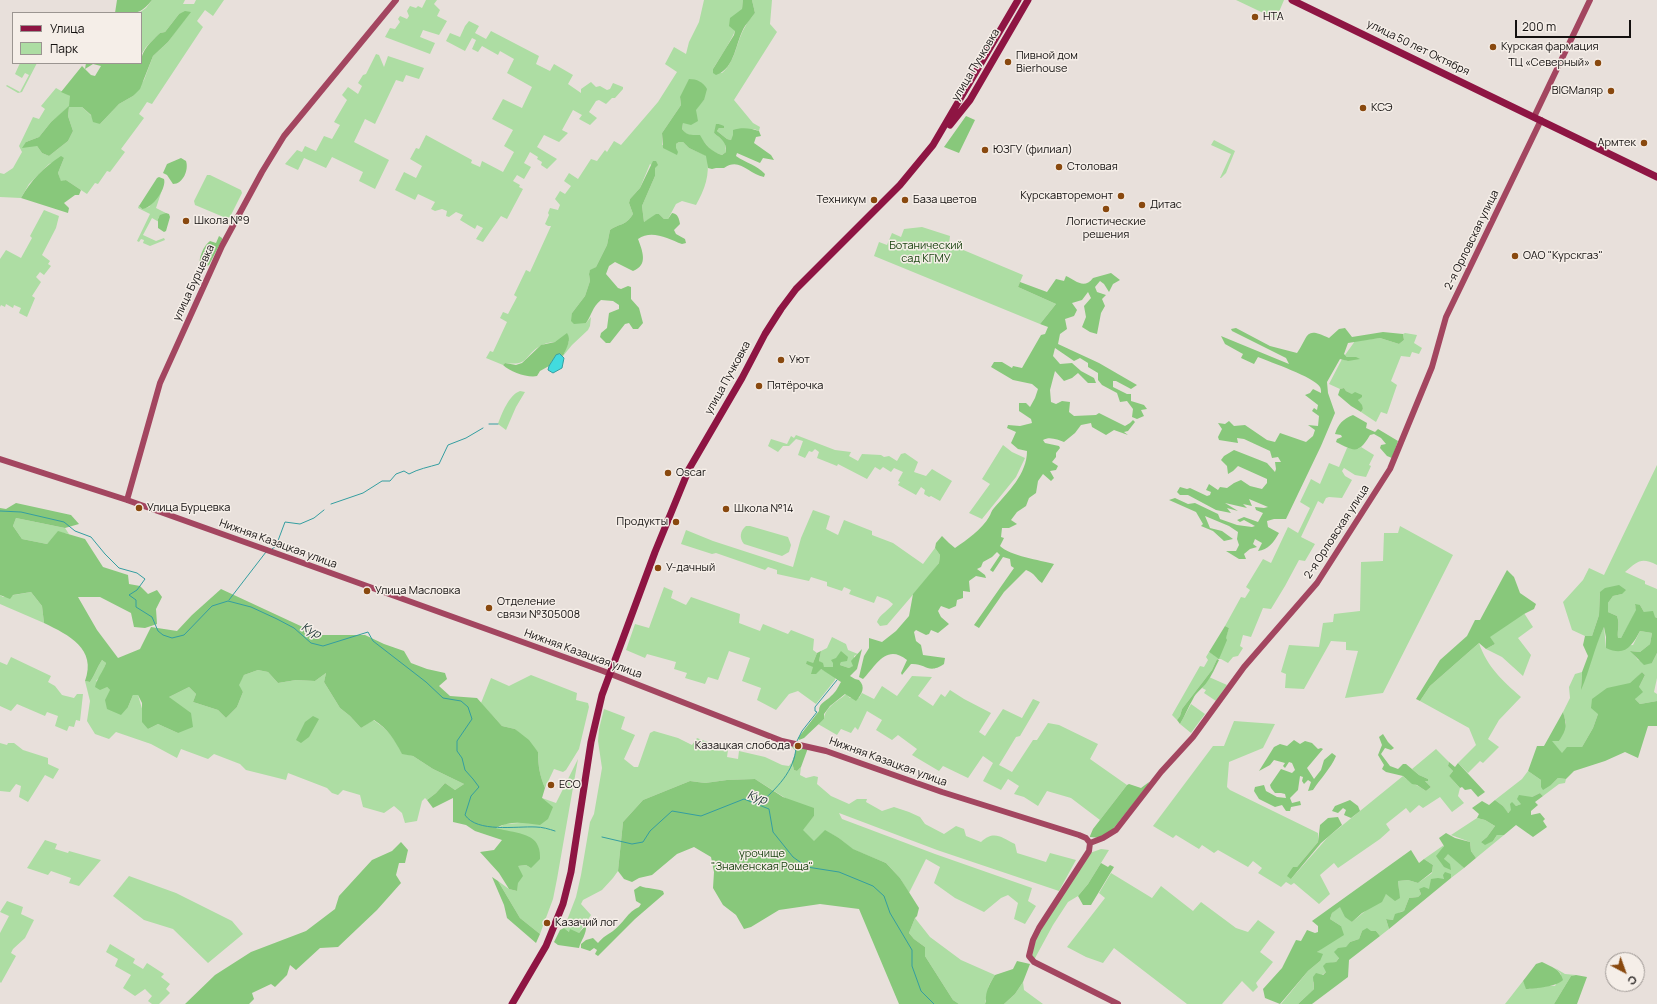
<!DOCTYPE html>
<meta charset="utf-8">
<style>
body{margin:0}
#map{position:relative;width:1657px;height:1004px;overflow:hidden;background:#e8e0db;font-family:Manrope,sans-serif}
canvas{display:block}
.legend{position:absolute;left:12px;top:12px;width:130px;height:52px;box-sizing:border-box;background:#f5eee8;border:1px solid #9b9591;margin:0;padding:5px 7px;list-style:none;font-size:12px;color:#13100f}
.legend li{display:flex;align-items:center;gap:8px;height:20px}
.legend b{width:20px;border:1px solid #9b9591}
.north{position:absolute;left:1605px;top:952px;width:40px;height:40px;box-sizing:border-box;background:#f5eee8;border:1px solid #9b9591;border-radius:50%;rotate:139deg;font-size:11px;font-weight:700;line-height:16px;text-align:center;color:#13100f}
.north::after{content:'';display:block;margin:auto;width:14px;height:18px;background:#89490f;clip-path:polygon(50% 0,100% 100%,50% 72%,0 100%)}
.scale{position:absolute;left:1515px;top:20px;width:116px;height:18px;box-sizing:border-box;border:2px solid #13100f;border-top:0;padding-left:5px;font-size:12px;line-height:14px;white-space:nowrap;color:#13100f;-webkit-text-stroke:3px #f5eee8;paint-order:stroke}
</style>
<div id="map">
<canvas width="1657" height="1004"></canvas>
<ul class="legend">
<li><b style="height:5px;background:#8e1543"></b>Улица</li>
<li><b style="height:11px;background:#addda3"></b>Парк</li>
</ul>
<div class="north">С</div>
<div class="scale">200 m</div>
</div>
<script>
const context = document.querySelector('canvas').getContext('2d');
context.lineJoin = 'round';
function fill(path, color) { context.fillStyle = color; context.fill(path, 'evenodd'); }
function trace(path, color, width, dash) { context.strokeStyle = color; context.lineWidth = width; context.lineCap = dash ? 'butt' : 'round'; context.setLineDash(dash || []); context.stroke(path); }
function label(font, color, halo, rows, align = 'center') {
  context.font = font + ' Manrope,sans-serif'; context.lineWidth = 3; context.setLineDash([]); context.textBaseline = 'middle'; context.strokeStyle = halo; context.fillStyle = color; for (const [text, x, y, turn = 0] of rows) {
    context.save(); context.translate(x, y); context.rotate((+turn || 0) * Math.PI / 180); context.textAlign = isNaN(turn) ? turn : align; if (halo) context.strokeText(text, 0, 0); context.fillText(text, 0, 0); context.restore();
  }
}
const green = new Path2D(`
 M152,0H185L183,4H194L196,0H224L213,16L205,10L197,21L203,27L152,104L147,102L139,114L144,118L121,149L125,152L110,172L107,171L98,184L95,183L87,194L66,180L61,182L58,173L64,158L49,164L29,184L21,198L0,197V173L4,174L13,168L22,152L19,146L33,117L39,119L45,109L41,106L56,88L70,96L76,106L82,107L100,124L119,104L133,96L144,80L153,56L168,42L190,12L179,14L165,32L160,33L146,47L141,55V13H139L146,8ZM69,107L68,116L73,131L68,141L49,156L42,153L37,146L26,142L39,137L51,122Z
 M426,0H437L434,4L440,10L437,16L447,21L439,35L423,30L420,37L435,43L430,54L385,37L390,28L395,29L400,22L398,19L400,16L407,19L409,16L407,11L410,6L416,8L418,6L422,8Z
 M704,0H743C742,26 726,48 713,69L722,73C736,61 736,42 745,27C747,22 751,18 755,13L752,0H772L770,24L777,32L734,100L753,123L760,127L759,131L754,129L734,135L731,140L727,139L717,131L719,128H724L719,124L714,133L725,142L726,152L722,155L713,152L702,140L685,133L682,129L683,123L704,100L680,97L681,105L679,108L662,133V145L676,148V144L679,142H683L689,148L707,156C710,175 705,189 696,205L682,201L676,204L668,219H664L659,214L644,222L642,206L655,176V168L650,164L640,188L630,199L629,203L633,214C626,226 620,223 610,230L607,245L596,267L590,271L589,274L590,281L585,296L572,313L586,323L591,317L590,326L588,330L572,345L563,356L569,341C560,342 548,341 540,346C523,356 530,366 505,363L503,365L486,358L490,351L493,352L507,322L500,318L503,312L508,314L517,297L514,295L526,270L530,272L551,226H548L545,224L549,215L548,213L550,208L558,210L560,205L555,199L560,191L565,194L571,186L564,181L569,173L578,179L591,159L597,161L605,150L607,152L614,141L621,145L658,102L677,72L665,64L674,47L686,54L689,42L699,22Z
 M1236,0H1284L1276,19Z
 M469,21L479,26L475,33L486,39L491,31L539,56L536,64L550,71L554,64L573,75L568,84L581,93V89L591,82L596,87L600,86L607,90L610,89L613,83L623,87V89L615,98H612L606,104L599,100L596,101L589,112L597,118L590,125L579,119L582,115L573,110L562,130L568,133L559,142L544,135L537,147L557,159L547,169L541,165L542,162L537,159L538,157L530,152L524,163L531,167L524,179L517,175L513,181L520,185L519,187L523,189L507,219L501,216L483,242L476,239L483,228L477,225L475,229L460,220L463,215L456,212L449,217L446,216L447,211L442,209L435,211L431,209L435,202L418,194L415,200L395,190L404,172L416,178L422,166L410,159L416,148L419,149L426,135L472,160L471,163L480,167L482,161L503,172L514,152L504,146L513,130L492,119L503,99L522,108L532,87L507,73L514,59L500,51L498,55L482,46L478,52L472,49L476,40L472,38L465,51L446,41L450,33L460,37L465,26Z
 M376,54L379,55L384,67L388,56L424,68L419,79L406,75L403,82L396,80L375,124L365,119L354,142L389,160L375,189L359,181L363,172L332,157L326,168L304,158L298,170L285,164L297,150L302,152L305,146L316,151L324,136L332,139L340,125L334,122L347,100L342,95L348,87L358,94L362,86L358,83L363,75L366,74Z
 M20,63H37L22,92L18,93L6,86L7,85L20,92L29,75L25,73L22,78L15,74Z
 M1214,140L1235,151L1226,173L1221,178H1220L1231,154L1211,145Z
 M207,175H210L241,190L242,193L230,217L226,218L195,205L194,201Z
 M163,187L156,208L166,213L158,218L159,222L152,218L143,235L156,241L164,238L165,240L150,246L143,243L144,240L141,239L139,242L137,241L150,214L138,208L139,205L141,209L149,207Z
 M44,210L59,216L56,228L42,255L50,261L48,264L51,266L44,275L40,272L36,277L41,282L32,296L35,298L27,317L19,313L21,308L14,305L13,308L6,304L5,307L1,305L0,307V259L6,250L21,258L32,238L30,236Z
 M922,227L950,236L949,244L1023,275L1018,287L1056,304L1040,324L874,256L879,242L887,245L892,233L901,237L904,229Z
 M1405,333L1417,335L1414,343L1422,348L1419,354L1412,352L1410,357L1401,356L1391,381L1397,385L1387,414L1381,412L1376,422L1361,412L1363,409L1358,400L1359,398L1346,391L1344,388L1340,389L1329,384L1342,359L1348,361L1356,357H1347L1345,355L1355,341L1380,338L1399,344L1404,340L1403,334Z
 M520,391L525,392L516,407L506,430L498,424C502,413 509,395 520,391Z
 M796,435L835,450L851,452L849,456L858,461L862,454L881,455L884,457L889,456L897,461L901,454L905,453L918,462L914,472L926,476L932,469L952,481L940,501L931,496L929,497L924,494L925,490L921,487L916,495L898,485L900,482L898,481L903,472L894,468L891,472L883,467L880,470L875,467L867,479L838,464L837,466L817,458L819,452L815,449L812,452L809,451L805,458L798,455L803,441L796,439L789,446H783L778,452L768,446L771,439L787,444L791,436L794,438Z
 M1003,445L1012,452L1025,458L1016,477L982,519L969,513L990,484L982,479Z
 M1361,447L1374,455L1369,465L1371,466L1366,477L1355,475L1344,468L1342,471L1345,476L1352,480L1342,498L1329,497L1326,498L1323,504L1318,501L1301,537L1315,544L1305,561L1299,560L1285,586L1271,609L1263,608L1251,637L1243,635L1240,646L1243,648L1238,656L1233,657L1228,663L1221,659H1217L1212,670L1182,709L1180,716L1177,720L1172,715L1200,666L1204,667L1208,660L1206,657L1209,652L1219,658L1229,628L1225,626L1241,597L1245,598L1250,590L1246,587L1263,559L1271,563L1288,527L1298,533L1310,508L1300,502L1311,479L1320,484L1329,463L1339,467L1347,448L1358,449Z
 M1657,465V565C1641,557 1638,561 1625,572L1645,581V584L1657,589V618L1644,612L1640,605H1635L1637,610L1621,638H1618C1617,630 1620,624 1617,616L1608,612V603L1613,596L1622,594L1600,592L1599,615L1592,636H1585L1572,630L1563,602L1583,580L1589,568L1604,575Z
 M813,510L830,516L826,529L838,535L844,520L872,531V535L893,543L923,564L935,548L940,555L939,563L929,576L887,625L880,626L877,622C879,615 889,610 893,604L888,600L877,596L874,603L849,594L851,590L844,587L842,591L827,586V582L811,577L809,581L777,574V570L768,567L765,570L716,553L712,554L681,544L686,530L713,541L793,567L801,538Z
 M16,518L65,528L69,534L58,532L47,544L22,539L13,526Z
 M746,526H750L788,537L791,545L789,552L782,556L744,544C739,538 740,531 746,526Z
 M1400,526L1453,555L1383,693L1345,698L1358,651L1346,650V642L1331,641L1304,689L1285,688L1286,674L1281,672L1289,645L1319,647L1323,623L1333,622L1334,614L1360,611L1361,562L1383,561L1384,533H1398Z
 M664,587L673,591L671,598L686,605L691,597L740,614L739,623L760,631L763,624L788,634L791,630L814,639L813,650L817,653L813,663L806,664L821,669L836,677L835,680L816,704L798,691L789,694L776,710L757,700L761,688L742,681L750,658L729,651L718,680L708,677L705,684L685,678L687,673L674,669L676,662L647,654L645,658L626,650L635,624L649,628Z
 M31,592L42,606L44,623L0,604V595L3,597Z
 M1524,613L1533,627L1518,638L1531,655L1523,676L1502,657L1486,649L1495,644L1489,637Z
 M1604,627L1606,648L1633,645L1640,631L1652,633L1650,644L1640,652L1631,651L1638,660L1652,663L1657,653V678L1654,692L1657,694V701L1640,704L1635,699L1639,687L1645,675L1642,672L1598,714L1593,728L1582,747H1568L1562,754L1551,741H1559L1566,723L1563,712L1570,698L1569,687L1575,674L1582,672L1581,688L1596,644Z
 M832,637L846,644L848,650L858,654L854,656V666L849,668L840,665L841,662L833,663L834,667H824L819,661L821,651L827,648Z
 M1479,643C1487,667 1503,681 1521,697L1499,720L1488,739L1499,747L1483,763L1480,761L1468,773L1458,763L1476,745L1469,728L1420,701L1430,686Z
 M11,657L51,676L48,682L55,686L62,695L74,698L77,694H83L80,721L76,720L74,727L69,726L67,731L55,726L58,716L47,712L45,716L17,704L11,711L0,706V662L7,665Z
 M102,660L106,663L102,674L96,681L107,687L128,707L133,695H138L148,729L158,724L178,733L169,697L189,687L196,694L193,702L218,710L226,718L237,707L243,692L238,685L244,675L258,670L268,672L278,683L296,680L315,681L326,673L324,682L340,708L350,716L361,728L373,720C389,730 394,738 402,753L413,756L433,769L464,784L455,790L445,783L436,793L427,800L425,798L422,801L417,821L405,823L402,813L394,806L384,813L363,807L360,795L343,790L338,795L332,793L327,788L288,773L286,780L246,770L240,764L214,754L208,759L181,749L177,758L151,744L116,732L109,739L95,734L87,721L90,701L85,681L90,682C95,675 97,667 102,660Z
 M531,675L577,693L576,700L588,703L589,707L579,749L566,770L563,772L554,769L545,788C540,776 538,766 538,752L515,729L502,726L481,703L491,678L509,686Z
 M912,676L932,677L918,696L933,706L941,694L945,697L950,690L964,699L991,713L979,732L985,736L1003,709L1022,718L1033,699L1040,702L1020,736L1016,737L999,765L1012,772L1033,740H1037L1048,723L1059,725L1098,744L1090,759L1127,785L1100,820L1071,798L1047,791L1038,806L1024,797L1014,794L1019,786L1008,779L1001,790L983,781L993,763L983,756L968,778L943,766L939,771L912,755L917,749L898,735L892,740L876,730L882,720L867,711L858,730L855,727L851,733L841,729L837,735L818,724L824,719C825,707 837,702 846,694L850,698H859L862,693L874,699L882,686L897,696Z
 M1209,677L1227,685L1216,701L1204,693L1206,690L1202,688Z
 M1191,704L1205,714L1191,733L1180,724Z
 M604,709L625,717L621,729L635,735L624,759L634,767H638L650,733L654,731L678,738L692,745L697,738L728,750L727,757L738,759L739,751L765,757L782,765L789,766L792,762L794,770L797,771L801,767L800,775L806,778L814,776L818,777L817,784L831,796L849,804L857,799H867L866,802L882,811L894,807L909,812L920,817L925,824L944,834L956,826L964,829L966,836L981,842C994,830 1001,837 1015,844L1017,853L1046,862L1050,853L1076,860L1059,891L937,850L839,813L842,819L935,854L1032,888L1028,901L1036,906L1025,924L1014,919L1018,903L1008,895L1001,898L984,912L955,898L934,883L940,867L926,859L909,893L900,878L886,863L852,849L839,838L825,831L814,842L802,830L814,816L755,779L727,780L705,783L690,781L643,800L623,822L618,871L613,878L602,890L583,900L581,904L591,915L579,933L569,932L564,928L576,897L581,875L590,822L594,814L602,768L598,741L599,729Z
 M1234,721L1275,724L1263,748L1229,762L1227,787L1230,790L1318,833V842L1297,867H1293L1291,879L1328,837L1403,776C1410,783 1418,785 1426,791L1431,787L1424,780L1428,779L1419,775L1412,769L1436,749L1449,762L1448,766L1453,771L1449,776L1460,788L1458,796L1464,803L1452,812L1440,797L1423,808L1419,805L1410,813L1406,808L1386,824L1390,830L1380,839L1338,868L1334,863L1320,875L1330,894L1319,904L1294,883L1291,885L1286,882L1281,887L1258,873L1262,868L1253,861L1248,867L1218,850L1214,853L1202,845L1199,849L1176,835L1173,838L1153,826L1213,746H1224Z
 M0,743L7,745L8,743H14L23,750L48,758V764L59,769L53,779L45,775L28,802L19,797L21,786L16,784L10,792L0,791Z
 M578,759L557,879L553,899L540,934L520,918L498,881L509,889L517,891L518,866L526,865L531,868L496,829L505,824L520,823L542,798L556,803Z
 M1528,771L1541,780V787L1551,785L1558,778L1566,779L1565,783L1559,784L1543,796L1540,793L1532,797H1526L1521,804L1516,806L1512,803L1511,811L1507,813L1503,806L1495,800L1522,779Z
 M1477,818L1485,820L1495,826L1487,837L1481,842L1493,841L1497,835H1504L1476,858L1471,851L1470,842L1451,835Z
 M45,840L57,844L55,849L68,853L69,851L101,860L79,886L69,883L71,878L51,871L48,875L27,868Z
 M1444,845L1442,850L1444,859L1448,853L1464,868L1451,878V874C1444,879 1436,883 1429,889H1419L1421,894L1418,897L1409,898L1404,911L1400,912L1393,920L1386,919L1389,929L1380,936L1376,931H1362L1359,939L1350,942L1336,962L1331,963L1326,972L1313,982L1314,989L1298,1004H1281L1308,971L1320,961L1317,952L1326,945L1341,926L1330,919L1332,913L1340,906L1352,922L1386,894L1399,889L1398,881L1408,880L1418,883L1432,873L1433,865L1424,859Z
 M1101,849L1109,850L1088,884L1078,896L1068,902L1053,925L1034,960L1032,956L1035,939L1090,853Z
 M1111,873L1152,898L1161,886L1193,911L1201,902L1236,928L1248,932L1258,920L1275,932L1260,952L1273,962L1256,983L1258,987L1253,992L1242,981L1222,1004H1187L1114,948L1103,963L1086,957L1067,947L1105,898L1099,893Z
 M129,876L176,893L232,921L243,934L208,963L173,929L144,920L113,896Z
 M7,901L23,907L21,914L34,920L25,938L13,949L11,953L16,956L1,983L0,982V933L9,916L0,912Z
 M915,918L930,937L961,960L995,975L989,985L985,1004H959L953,1000L925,956V947L914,939L909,933Z
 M110,944L135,959L133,963L143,969L147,963L164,974L161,977L170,984L166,989L170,993L159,1004H152L148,1001L152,996L145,989L135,996L123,988L131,975L115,966L118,959L106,952Z
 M1555,968L1565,974L1576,975L1571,976L1554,1004H1505L1523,981L1527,989C1537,989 1545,985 1555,986L1561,974Z
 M1023,982L1024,990L1043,1004H1004L1015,994Z`);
const forest = new Path2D(`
 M117,0H152C139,16 135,13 115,13Z
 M743,0H752L755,13C751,18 748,22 745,26C735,42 736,68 716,75L713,73V69L734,35L735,31L729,26L730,18L742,9Z
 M185,11L191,12L168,42L153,56L140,89L133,96L119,104L100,124L93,122L91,115L82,107H69L68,116L73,131L68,141L49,156L42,153L37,146L22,148L26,142L39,137L51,122L69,106L70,96L61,92L82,66L91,75L95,76L101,66L93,64L85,69L86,63H141C141,50 151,42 160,33L165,32L179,14Z
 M689,79C697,79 703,82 707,89L704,100L696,110L698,121L691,125L683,123L682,129C687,136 692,135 700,135C705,145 712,152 722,155L726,152C727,142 721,139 714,133L716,124H719L724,126V128H719L717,131L727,139L731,140L733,135V130C741,127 751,128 759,131L761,136L756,137L754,143L771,155L774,160L763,158L760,163L737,153L736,156C746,163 757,165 765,174L764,177C748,174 740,157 724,168H716L712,169L708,168L706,156L689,148L683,142H679L676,144V148L678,152L677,155L663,148L662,133L679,108L681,105L680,97Z
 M966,116L975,120L959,153L944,147Z
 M61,156L64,158L58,173L61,181L66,180L81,190L79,195H75L64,203L69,208L68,213L21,198C31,180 44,167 61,156Z
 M181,158L186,161C189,170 183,184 173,184L167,175L163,173L167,164Z
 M653,161H656L658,165L655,168V176L642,206L644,222L656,214H659L664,219H668L672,213C678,214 679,218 680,224L674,230L676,234L685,239L686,243L682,244C668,239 652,229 638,239C642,250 649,265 633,271L615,262L609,266L606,274L618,288L621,289L628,286L631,287V299L639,308L643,323L638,329H633L629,323L625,324L610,343H606L600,337L601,333L607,328L609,313L619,309V305L613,301L601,300C592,307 592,315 586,323L574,324L571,321L572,313L585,296L590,281L589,274L590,270L596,267L607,245L610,230C620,223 626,226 633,214L629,203L630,199L640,188Z
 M159,177L164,179C167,188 152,209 142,209L139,206L157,178Z
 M166,213L169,214L170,217L166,231L164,232L158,228V219L160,215Z
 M219,236L222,238V240L209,265L205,267L200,265C198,258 204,245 210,241L216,243Z
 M1111,273L1120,280L1113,284L1109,292L1104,284L1100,281L1095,287L1097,292L1106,295L1102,299L1105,306L1101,313L1097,334L1090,332L1082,327L1086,317L1084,306L1091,298L1088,292L1082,300L1072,303L1077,310L1074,316L1065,319L1067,329L1060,334L1058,344L1099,363L1137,385L1131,389L1116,381H1113V387L1127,394H1131V401L1144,405L1147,409L1141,410L1144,416L1137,419L1132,417L1133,409L1127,401L1120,402L1117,393L1102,385L1098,380V373L1088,367V363L1080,358L1074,361L1055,348L1053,356L1060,364L1072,363L1081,371L1094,378L1096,383H1088L1078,373L1072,378L1064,381L1055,371L1050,390L1051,402L1056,404L1062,401L1070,402L1069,412L1074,416L1096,415L1099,413L1125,426L1130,423L1133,420L1135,422L1128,431L1124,432L1128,435L1114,430L1106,435L1092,427L1091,423L1081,425L1075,433L1064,442C1058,440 1050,436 1043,440L1045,443L1059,446L1060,448L1056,453V457L1052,462L1058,466L1056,470L1050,471L1054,478L1051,481L1043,474L1038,481L1036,493L1029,498L1026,506L1017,512L1011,520L1017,524L1009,528H1002L1001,537L1004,538L1000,546C1010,556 1040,560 1054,564L1042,583C1035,578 1036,574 1026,570L1004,592L979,628L974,625L1014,568L1011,566L1010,559L1003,557L993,572L990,570L1000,555L997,552L992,557L983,562L981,567L977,569L985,575L986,578L976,576L969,581L970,592L963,591V598L957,600L956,606L949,609L941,606L938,611L941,617L949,624L938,633L931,630L929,634L926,635L916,630L914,632L916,641L921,645L923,655L945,658L944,664C928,675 926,663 911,664L902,675L901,673L907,660C886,643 876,666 863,679L859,677L864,656L869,648V638L882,642L896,631L909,616L913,594L939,563L940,555L935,548L936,543L942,536L949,543L955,548C967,540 982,529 989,517C991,514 991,511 994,508C1008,492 1027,474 1027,451L1018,449L1011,443L1016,432L1007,428L1008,425L1020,426L1032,423L1031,419L1019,411V403H1026L1030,407L1035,398L1038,389L1032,384L1013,380L991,367L994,362H1002L1012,368L1013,366L1022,368L1041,335L1045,334L1048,327L1040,324L1056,304L1018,287L1020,282L1047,292L1056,279L1064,281L1066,276C1075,280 1084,290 1093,278Z
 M1236,328L1270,346L1297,353C1309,336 1304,326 1329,338L1339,329L1345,328L1352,337L1383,332L1403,334L1404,340L1399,344L1380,338L1348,343L1344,354L1347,357H1356L1360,359L1348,361L1340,359L1327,382L1328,393L1335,413L1321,446L1286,519H1274L1267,521L1268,527L1279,533C1274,542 1268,550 1258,551L1262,543L1255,539L1253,544L1257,547L1250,549L1244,554L1246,559H1239L1226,551H1236L1239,545L1237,539L1238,532L1229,526L1205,516L1210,528L1222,531L1233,539L1224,541L1213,531L1201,526L1203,524L1196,512L1169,500L1175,498L1188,504L1195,503L1218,514L1220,519L1237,525L1252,527L1255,526L1244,520L1240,522L1237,520L1244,517L1258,522L1263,513L1256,510L1255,507L1264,508L1268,507L1249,499L1252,506L1243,504L1247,508L1225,503L1238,511L1227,508L1231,513L1216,510L1188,495H1180L1177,492L1180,487L1187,489L1190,488L1207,496L1210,495L1211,492L1206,490L1209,484L1218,490L1220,487L1227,488L1234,483L1241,480L1250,486L1262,489L1267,483V479L1238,466L1233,471L1228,474L1227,466L1221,460L1224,456L1234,450L1267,463L1275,472L1276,469L1275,462H1281L1278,457L1272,458L1270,451L1244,439L1237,438L1238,443L1219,440L1218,437L1222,429L1218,423L1225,424L1229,421L1234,426L1245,425L1267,440L1275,442L1280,433L1306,442L1313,436L1315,430L1308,425L1318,426L1319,416L1312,411L1314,408L1317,410L1318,405L1305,395L1310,393L1313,389L1321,393C1321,391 1321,389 1320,387C1314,377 1270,362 1258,357L1254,364L1241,358L1243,354L1225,344L1221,336L1289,364L1286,358L1232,331L1231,329Z
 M567,333C572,340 566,349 563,356L560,354L556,355L549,366L540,371L537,376C528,378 510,372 503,365L505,363L516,365L522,363L541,345L555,342Z
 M1344,388L1346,391L1352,394L1355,392L1362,395V397L1358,400L1362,405L1363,409L1361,412L1351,406L1338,395L1340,389Z
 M1353,415L1367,423L1366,428L1375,432L1378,429L1398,441L1392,458L1387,456L1380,448L1381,445L1386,444L1381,438L1374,434L1370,435C1358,455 1354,451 1336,442L1337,439L1342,437L1341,435L1335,434C1338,424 1343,419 1353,415Z
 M16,503L71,515L79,524L65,528L16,518L13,526L22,539L47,544L58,531L85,539L103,567L128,575L129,584L140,586L148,594L157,590L162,597L156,609L157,624L145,628L134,627L131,613L100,597H78L97,630L118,658L140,649L151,627L177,631L192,615L221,589L320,635H365L384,644L404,651L411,663L427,669L445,673L447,679L439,686L450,696L477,698L502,726L515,729L529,740L538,752C538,766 540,776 545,788L542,798L553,807L548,819L540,825C524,823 510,820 496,828C508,832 533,832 538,846C540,850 540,855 540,859L531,868L526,865L518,866L523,876L518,883L517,891L509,889L499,873L480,852L494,850L502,840L475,831L466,825L453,822V798L433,808L427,800L436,793L445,783L455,790L464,784L433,769L413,756L402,754C394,739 388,729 374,720L361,728L350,716L340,708L324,682L326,673L315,681L296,680L278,683L268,672L258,670L244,675L239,685L243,692L237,707L226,718L218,710L193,702L196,694L189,687L169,697L191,713L193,727L178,733L158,724L148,729L142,722V703L138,695H133L128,707L121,715L107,709L105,700L110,690L107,687L100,690L95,687C97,678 103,672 106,663L102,660C97,667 95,675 90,682L85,681C97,649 69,635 44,623L42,606L31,592L13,595L10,599L0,595V508L6,509Z
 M1507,570L1514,577L1520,593L1536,604L1534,609L1524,614L1490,637L1495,644L1486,649L1479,643L1430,686L1420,701L1416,699L1440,660L1467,636L1475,620H1480Z
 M1619,585L1626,590L1622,594L1613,596L1608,603V612L1617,616C1620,624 1617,630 1618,638H1621L1636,610L1635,604L1640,605L1644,612L1653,611L1655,617L1657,618V653L1652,663L1644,665L1630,651L1640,652L1650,644L1652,633L1640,631C1632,646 1625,657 1606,648V637L1604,627C1594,648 1590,670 1581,690L1582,672L1588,656L1583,645L1585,636H1592L1599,615L1600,592L1605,588Z
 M1225,626L1229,628L1226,638L1227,640L1219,659L1209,652Z
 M862,649L857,669L850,676L855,679L859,680C866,687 862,694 856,701L845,694L830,706L824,714V719L804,738L799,740L798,738L819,711C819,702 826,702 831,696C836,692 838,687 841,682L821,669L816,674H811L813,667L806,664L807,661L813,663L817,653L821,651L819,661L823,663L824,667H833V663L831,660L836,658L841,651L848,657L847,661L841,662L840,665L849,668L853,666L851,661Z
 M1217,659L1219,660C1215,668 1212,675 1207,682C1203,688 1196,692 1193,699C1188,707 1185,716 1180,724L1177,720L1180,716L1182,709L1212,670Z
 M1642,672L1645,675L1639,687L1643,692L1635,699L1640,704L1657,701V726H1648L1638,758L1625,752L1605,761L1574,771L1566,779L1558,778L1551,785L1543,790L1541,787V780L1528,771L1537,746H1544L1563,712C1567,725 1567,729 1559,741H1552L1562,753L1567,747H1582L1593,728L1598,714L1591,708L1592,699L1607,688L1630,683Z
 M313,716L319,719L309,737L301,743L296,740L305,722Z
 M1383,734L1388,742L1394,748L1391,750L1385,748L1381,754L1390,766L1398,769L1403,764H1406L1419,775L1428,779V781H1425L1431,787L1426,791L1417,785L1412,784L1403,776L1386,772L1382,769L1384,765L1378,755L1382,745L1379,737Z
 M1294,740L1300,744L1305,741L1312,743L1318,749L1321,748L1323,749L1307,768L1314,779L1321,770L1324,760L1332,753L1336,756C1331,768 1321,778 1313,790L1308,791L1311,782L1308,780L1304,784L1302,781L1303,777L1300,776L1298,790L1290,798L1292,803L1300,801L1301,805L1291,807L1290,811H1286L1282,805L1275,807L1259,799L1254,791L1255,787L1264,785L1266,791L1277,797L1286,798L1285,794L1281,793H1275L1271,788L1270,785L1281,769L1292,773L1295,770L1292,763L1289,762L1285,768L1283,766L1285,763L1274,760L1270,765L1259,771L1274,747L1280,744L1287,746Z
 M793,745L808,748L801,767L797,771L794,770L792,762L796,751L792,747Z
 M1449,762L1455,767L1458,763L1485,792L1478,797L1471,789L1465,790L1462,787L1460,788L1449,776L1453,771L1448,766Z
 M755,779L783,797L814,808V816L803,830L814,841L825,830L839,838L853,849L886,863L900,878L919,908L917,916L915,918L909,933L914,939L925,947V956L953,1000L959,1004H899L859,909L820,904L779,910L751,927L744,929L736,915L723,905L713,888L714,872L711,857L694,847L677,854L652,875L639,878L632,882L624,879L618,871L623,822L643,800L690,781L705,783L727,780Z
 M1149,782L1148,785L1113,829L1101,838L1090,837V836L1093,829L1127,785L1129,784L1141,788Z
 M1540,793L1543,796L1535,802L1538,805L1531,811V815L1540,813L1545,819L1543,821L1547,827L1533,837L1516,825L1504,835H1497L1493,841L1485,845L1481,842L1487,837L1495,826L1485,820L1477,818L1479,814L1472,808L1482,801L1489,805L1495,800L1503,806L1508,813L1511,810L1510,804L1512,802L1516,806L1521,804L1517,799L1519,795L1532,797Z
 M1350,800L1358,806L1360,811L1351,818L1344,815L1346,810L1343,808L1338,813L1332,811L1335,806Z
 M1338,817L1342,825L1321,843L1291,879L1287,876L1293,867H1297L1318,842L1320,825L1328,818Z
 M1446,833L1455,838L1470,842L1471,851L1476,858L1464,868L1448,854L1444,859L1450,864L1451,870L1444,867L1436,856L1444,846L1439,838Z
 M401,842L408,850L405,863H399L396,875L401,883L377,910L338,947L320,948L296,970L290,965L287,975L275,987L271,984L252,993L254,999L249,1004H185L215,975L251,952L306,931L335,909L339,896L372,860L392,851Z
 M1411,850L1419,863L1424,859L1433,865L1432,872L1418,883L1408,880L1398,881L1400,898L1395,901L1386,894L1382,902L1362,913L1352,922L1345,917L1340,907L1332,913L1330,919L1341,926L1344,935L1317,952L1323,954L1320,961L1308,971L1280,1004L1265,998L1263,989L1282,968L1296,940L1301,941L1307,930L1315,933L1318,932V926L1312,921Z
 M1101,863L1108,867L1110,865L1114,867L1091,905H1083L1078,896L1088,884Z
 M1445,872L1451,874V878L1389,929L1386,919L1393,920L1395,914L1404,911L1409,898L1418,897L1421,894L1419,889L1424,887L1429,889L1431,879L1438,878L1444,879L1443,875Z
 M492,877L498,881L520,918L540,934L536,943L507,918L504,905Z
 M640,886C648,889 655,888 663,891L664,894L635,919L598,956L595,954L597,950L594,948L590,951L581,948V944L586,940L593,938L598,943C603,937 607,935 613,931C623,924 628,911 639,907L641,904L636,901L634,890Z
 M586,925C587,934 581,940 579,948L558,945L554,942L560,930L564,928L569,932L570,929L579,933Z
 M1367,928L1371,931H1376L1380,936L1349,960L1348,977L1312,1004H1298L1314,989L1313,977L1316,973L1323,975L1326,972L1323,966L1326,963L1336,962L1339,958L1334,952L1338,948L1346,947L1350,942L1359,939L1362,931Z
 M1017,961L1030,964L1023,982L1015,994L1004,1004H985L986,1001C985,992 990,983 995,975L1013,969Z
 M1542,962C1552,967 1560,969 1563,980C1558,986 1535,989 1526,989L1523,981L1536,964Z
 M1576,975L1587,977L1577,1004H1554L1571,976Z`);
const water = new Path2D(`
 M560,354L564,358L562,368L553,373L548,370L549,366L556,355Z`);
const stream = new Path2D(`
 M489,424H498
 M331,504L363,493L382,481H390L396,474L404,471L409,474C418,469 429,467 439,464L448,445L466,438L483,428
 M0,511L21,512L64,522L75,531L91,537L105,554L119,568L137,573L145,579L137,590L129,595L136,600V607L152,617L158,631L163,635L172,638L184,635L212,606L228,601L251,607L277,619L294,628L311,643L323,646L368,632L373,641L426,682L443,698L461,701L468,707L472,719L457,741V751L462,758L465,770L473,779L479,787L471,796L465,815C477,833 516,826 536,827C542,827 549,829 555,831
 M272,549L276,546L285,522L300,524L314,518L324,510
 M229,600L266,552
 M797,741L802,731L817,712L815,711V707L837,680
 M759,804C776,789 795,771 796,747
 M602,837L632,844L643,842L650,831L672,811L701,816L744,799L769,809L773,832L793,857L807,867L839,872L873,886L884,896L890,913L912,950V966L921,991L934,1004`);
const secondary = new Path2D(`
 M1534,117L1590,0
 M0,459L127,500L292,559L603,671L782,741L826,751L942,792L1079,835L1086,838L1090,843
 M127,500L160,383L222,246L262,172L284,136L396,0
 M1090,843L1103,838L1116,830L1161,772L1193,737L1244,667L1317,583L1390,469L1432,367L1446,317L1541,120
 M1090,843L1089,851L1039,928L1033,940L1029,956L1034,962L1118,1004`);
const primary = new Path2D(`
 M1292,0L1657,177
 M950,125L970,100L1028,0
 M512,1004L546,946L563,904L571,872L591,742L602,695L655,552L689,469L742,378L765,334L781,309L796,289L900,185L933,145L1018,0`);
const markers = [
 [1255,17,4,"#89490f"],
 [1493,47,4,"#89490f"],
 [1008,62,4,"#89490f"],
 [1598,63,4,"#89490f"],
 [1611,91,4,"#89490f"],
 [1363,108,4,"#89490f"],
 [1644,143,4,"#89490f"],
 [985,150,4,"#89490f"],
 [1059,167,4,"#89490f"],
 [1121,196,4,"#89490f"],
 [874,200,4,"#89490f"],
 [905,200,4,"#89490f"],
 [1142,205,4,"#89490f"],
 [1106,209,4,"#89490f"],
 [186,221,4,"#89490f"],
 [1515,256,4,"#89490f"],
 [781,360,4,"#89490f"],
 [759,386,4,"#89490f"],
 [668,473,4,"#89490f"],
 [139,508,4,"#89490f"],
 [726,509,4,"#89490f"],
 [676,522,4,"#89490f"],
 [658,568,4,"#89490f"],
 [367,591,4,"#89490f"],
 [489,608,4,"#89490f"],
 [798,746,4,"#89490f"],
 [551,785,4,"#89490f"],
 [547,923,4,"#89490f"]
];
const poiNames = [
 ["НТА",1263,17],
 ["Курская фармация",1501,47],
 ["Пивной дом",1016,56],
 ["Bierhouse",1016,69],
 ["ТЦ «Северный»",1590,63,"right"],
 ["BIGМаляр",1603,91,"right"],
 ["КСЭ",1371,108],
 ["Армтек",1636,143,"right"],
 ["ЮЗГУ (филиал)",993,150],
 ["Столовая",1067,167],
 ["Курскавторемонт",1113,196,"right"],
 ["Техникум",866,200,"right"],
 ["База цветов",913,200],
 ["Дитас",1150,205],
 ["Школа №9",194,221],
 ["Логистические",1106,222,"center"],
 ["решения",1106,235,"center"],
 ["ОАО \"Курскгаз\"",1523,256],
 ["Уют",789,360],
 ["Пятёрочка",767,386],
 ["Oscar",676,473],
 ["Улица Бурцевка",147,508],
 ["Школа №14",734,509],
 ["Продукты",668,522,"right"],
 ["У-дачный",666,568],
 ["Улица Масловка",375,591],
 ["Отделение",497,602],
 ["связи №305008",497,615],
 ["Казацкая слобода",790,746,"right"],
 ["ECO",559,785],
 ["Казачий лог",555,923]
];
const streetNames = [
 ["улица 50 лет Октября",1418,48,26],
 ["улица Пучковка",976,65,-59],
 ["2-я Орловская улица",1472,240,-64],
 ["улица Бурцевка",194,283,-65],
 ["улица Пучковка",728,378,-61],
 ["2-я Орловская улица",1337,532,-57],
 ["Нижняя Казацкая улица",278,544,20],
 ["Нижняя Казацкая улица",583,654,20],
 ["Нижняя Казацкая улица",888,762,20]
];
const parkNames = [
 ["Ботанический",926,246],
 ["сад КГМУ",926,259],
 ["урочище",762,854],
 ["\"Знаменская Роща\"",762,867]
];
const waterNames = [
 ["Кур",311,631,28],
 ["Кур",757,798,19]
];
fill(green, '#addda3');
fill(forest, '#88c87b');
fill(water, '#42dbde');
trace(water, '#349ea0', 1);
trace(stream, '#349ea0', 1);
trace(secondary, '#a34660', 6);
trace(primary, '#8e1543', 7);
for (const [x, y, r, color] of markers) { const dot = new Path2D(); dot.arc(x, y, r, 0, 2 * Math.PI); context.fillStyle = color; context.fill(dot); trace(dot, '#f5eee8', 1.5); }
label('11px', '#13100f', '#f5eee8', poiNames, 'left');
label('11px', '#13100f', '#f5eee8', streetNames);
label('11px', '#153f0b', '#f5eee8', parkNames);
label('italic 12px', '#1d3636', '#f5eee8', waterNames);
</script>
